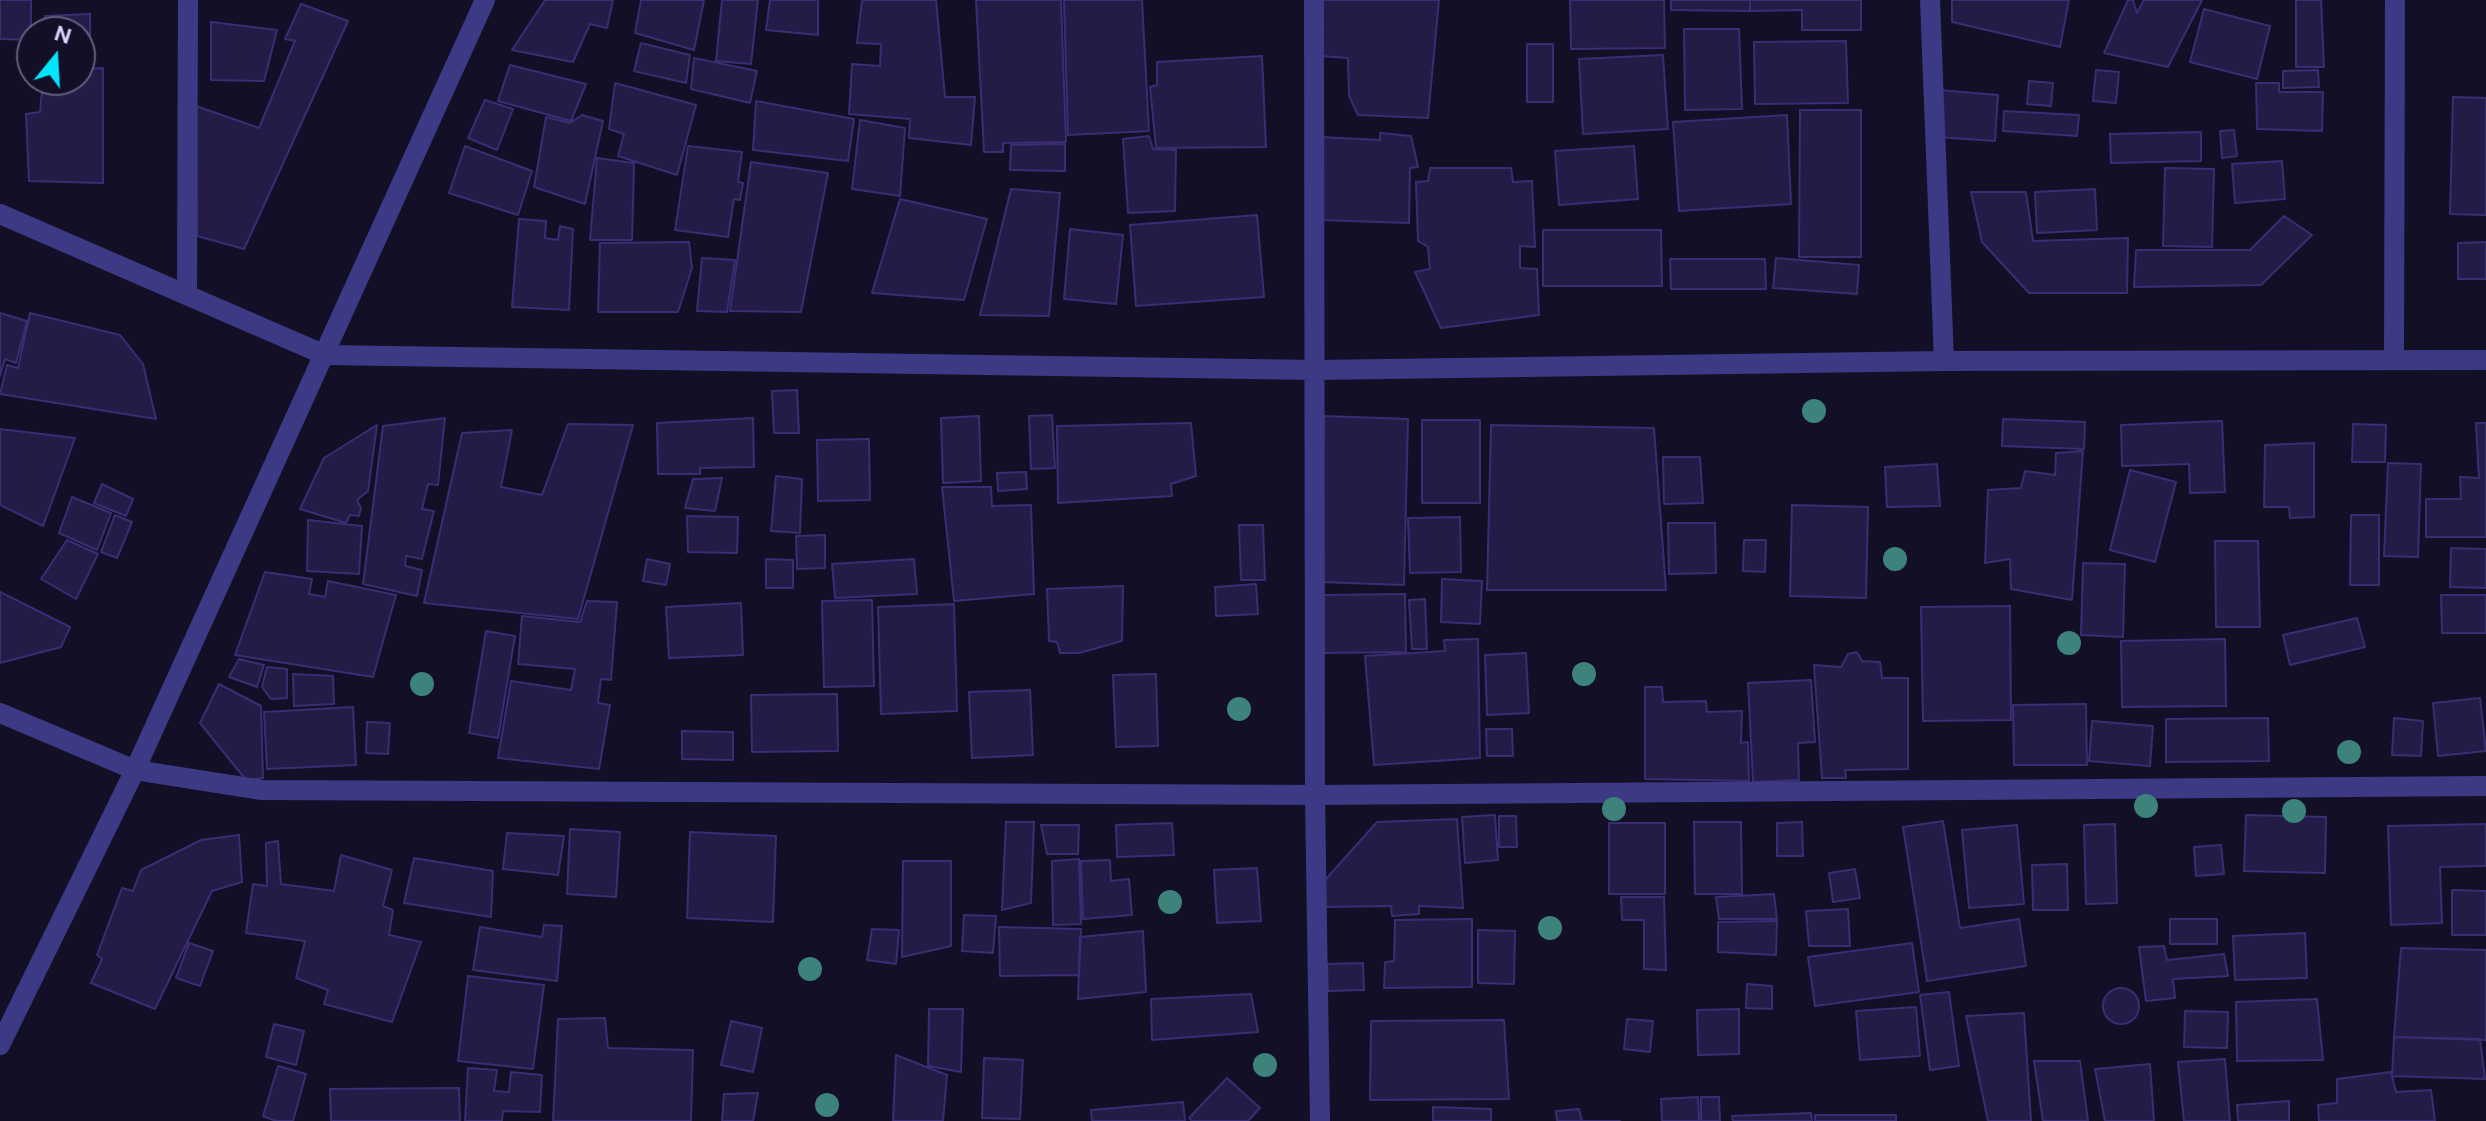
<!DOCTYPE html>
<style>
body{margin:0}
#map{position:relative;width:2486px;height:1121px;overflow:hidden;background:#130f26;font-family:"DM Sans",sans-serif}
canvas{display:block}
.north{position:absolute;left:16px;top:16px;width:80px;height:80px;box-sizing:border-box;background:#130f26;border:2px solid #625e7d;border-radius:50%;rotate:18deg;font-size:22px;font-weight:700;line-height:32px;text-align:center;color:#d9d4ff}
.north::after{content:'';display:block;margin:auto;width:28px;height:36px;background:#00e5ff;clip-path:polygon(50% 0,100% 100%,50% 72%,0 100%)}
</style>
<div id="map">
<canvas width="2486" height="1121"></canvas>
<div class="north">N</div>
</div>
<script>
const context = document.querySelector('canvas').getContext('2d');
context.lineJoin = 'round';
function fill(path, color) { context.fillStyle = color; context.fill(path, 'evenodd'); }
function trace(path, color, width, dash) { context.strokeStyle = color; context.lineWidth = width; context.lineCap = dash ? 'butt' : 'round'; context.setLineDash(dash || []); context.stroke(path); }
const building = new Path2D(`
 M0,0H31V40L0,39Z
 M545,0H613L607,28L590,24L573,62L512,50Z
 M641,0H704L694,50L635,33Z
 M722,0H758L751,64L716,61Z
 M770,0H818V35L766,30Z
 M862,0H936L945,97H975L971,145L909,138L910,119L849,114L852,64L880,66L881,44L857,43Z
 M976,0H1061L1066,142L1003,143V152H984Z
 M1064,0H1142L1149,131L1068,135Z
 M1321,0H1439L1428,118L1358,115L1349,96L1348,58L1321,56Z
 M1570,0H1664L1665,48L1571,49Z
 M1671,0H1750V11L1671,10Z
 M1750,0H1861V30H1802V10L1750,11Z
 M1952,0H2069L2060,47L1952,22Z
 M2128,0H2133L2137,13L2144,0H2202L2168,67L2104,53Z
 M2296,0H2321L2324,67H2296Z
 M301,4L348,21L244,249L197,236L196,106L259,128L295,41L285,39Z
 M2204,9L2270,26L2257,79L2190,62Z
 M90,14V47H80V32H46L45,16Z
 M211,22L277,30L264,81L211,80Z
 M1684,29H1739L1742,109L1685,110Z
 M1846,41L1848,103L1755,104L1754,42Z
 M641,43L690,55L686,83L634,71Z
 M1527,44H1553V102H1527Z
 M1663,55L1668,129L1583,134L1579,59Z
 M1262,56L1266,147L1156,148L1150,87L1157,85V62Z
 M694,58L757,71L750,103L691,89Z
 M510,65L586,84L571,121L498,101Z
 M103,68V183L29,181L26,114L40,112L43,80H80V69Z
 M2096,70L2119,72L2116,103L2093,101Z
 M2318,70L2319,87L2283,88V71Z
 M2029,81L2053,83L2051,106L2027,104Z
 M615,83L696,105L677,175L618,156L624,134L609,129Z
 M2256,83H2279V92H2323L2322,131L2257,129Z
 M1939,90L1998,95L1995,141L1936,137Z
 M2453,97L2486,98V215L2450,214Z
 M485,100L513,109L497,150L468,138Z
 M756,101L854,119L848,161L753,150Z
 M1800,110H1861V257H1799Z
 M2004,111L2079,115L2077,136L2003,131Z
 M582,115L603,121L585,204L534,187L546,117L570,123Z
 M1787,115L1791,204L1679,211L1673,122Z
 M860,120L905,128L900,196L852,189Z
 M2234,130L2237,156L2222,158L2220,131Z
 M2201,132V161L2111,163L2110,134Z
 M1380,133L1411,136L1418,167L1410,168L1409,223L1322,220L1321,137L1380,140Z
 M1149,136L1153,149L1176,150L1175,211L1128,213L1123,139Z
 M1065,144V171L1010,170L1011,145Z
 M465,146L532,171L518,215L449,193Z
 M688,146L742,152L738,182L743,183L740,200L734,199L728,237L675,230Z
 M1634,146L1638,199L1559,205L1555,151Z
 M597,158L634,163L632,240H590Z
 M2282,161L2285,199L2235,203L2232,164Z
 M751,162L828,173L801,312L730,311Z
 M1430,168H1511L1513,182L1532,181L1535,247L1520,246V268L1537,269L1539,315L1441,328L1415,272L1430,269L1428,247L1418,241L1416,182L1428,181Z
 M2165,168L2214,169L2212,247L2163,246Z
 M1011,189L1060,193L1049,316L980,315Z
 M2095,189L2097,230L2037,233L2035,192Z
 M1971,192H2026L2033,241L2128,238L2127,293H2029L1982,242Z
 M900,199L987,219L964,300L872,293Z
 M1257,215L1264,297L1136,306L1130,225Z
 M2284,216L2312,235L2261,285L2134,287L2136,250H2250Z
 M519,219L546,221L545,238L558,240L560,226L573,229L569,310L512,307Z
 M1070,229L1123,235L1116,304L1064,299Z
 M1543,230H1661L1662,286H1543Z
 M689,242L692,268L678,312H598L600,243Z
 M2486,242V279H2458V243Z
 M702,258L735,260L727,312L697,311Z
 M1776,258L1859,265L1857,294L1773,288Z
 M1670,259H1765L1766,289H1671Z
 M0,313L27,321L16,363L5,359L0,376Z
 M30,313L120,335L143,364L156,419L0,394L7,365L18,368Z
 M797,390L799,433H774L772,391Z
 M1052,415L1055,468L1031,469L1029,416Z
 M979,416L981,481L943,483L941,418Z
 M1324,416L1408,419L1404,585L1320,582Z
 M445,418L438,485L428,484L422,509L434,511L422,559L406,556L405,566L422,570L417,596L363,584L383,426Z
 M753,418L754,467L700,468V474H658L657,423Z
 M2003,419L2085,422L2084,449L2002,446Z
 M1422,420H1480V503H1422Z
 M2222,421L2225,492L2190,493L2189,464L2122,466L2121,425Z
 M1191,423L1196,476L1171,484L1172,496L1058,503L1057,426Z
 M2476,423H2486V537H2426V499H2461L2460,477L2479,478Z
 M568,424L633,425L578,619L424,603L462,433L512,430L501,487L542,495Z
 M2353,424L2386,425L2385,462H2352Z
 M377,425L368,491L357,500L361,508L359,516L350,515L346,523L300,509L324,458Z
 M1491,425L1654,428L1666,590H1487Z
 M0,429L75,438L43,526L0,505Z
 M869,439L870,500L818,501L817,440Z
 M2314,443V517L2290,518L2289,507H2264L2265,445Z
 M2083,451L2072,600L2011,589L2010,559L1985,563L1988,490L2021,488L2025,471L2055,475L2056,453Z
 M1663,457H1700L1703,503L1664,504Z
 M2388,463L2421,464L2418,557L2384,556Z
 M1937,464L1940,506L1887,507L1885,467Z
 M2130,470L2176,482L2155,562L2110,550Z
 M1026,472L1027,489L998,491L997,473Z
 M776,476L802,479L800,533L771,531Z
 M722,478L715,511L685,508L693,479Z
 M102,484L133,499L126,516L94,503Z
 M942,487H991L992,506L1031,505L1034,594L954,601Z
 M72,497L111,513L97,550L59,533Z
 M1792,505L1868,507L1866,598L1790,596Z
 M115,515L132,522L117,558L101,552Z
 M2351,515H2379V585H2350Z
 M687,516L738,517L737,553L688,552Z
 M1460,517L1461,572L1410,573L1408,518Z
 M308,520L362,526L359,574L307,571Z
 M1668,523H1715L1716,573L1669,574Z
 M1239,525H1263L1265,580H1241Z
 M825,535V568L797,569L796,536Z
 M67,540L98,554L76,599L41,579Z
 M1744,540H1766L1765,572L1743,571Z
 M2215,541H2258L2260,627H2216Z
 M2451,548L2486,549V588L2450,587Z
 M647,559L670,564L666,585L643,581Z
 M766,559L793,560V588H766Z
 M914,559L917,594L835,598L832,564Z
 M2083,563L2125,564L2123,637L2081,635Z
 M265,572L312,579L309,594L325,597L328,581L396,595L373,677L235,655Z
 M1442,579L1482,581L1480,624L1441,622Z
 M1256,584L1258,614L1216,616L1215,587Z
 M1123,586L1122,641L1079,653H1060L1057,642L1049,641L1047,589Z
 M0,592L70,627L61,647L0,663Z
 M1405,594L1406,652L1324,653V595Z
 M2441,595H2486V633H2442Z
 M1425,599L1427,649H1412L1409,600Z
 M872,600L874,686L824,687L822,601Z
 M587,601L617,602L611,680L601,679L598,703L610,705L599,769L498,758L511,681L571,690L575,669L518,664L522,616L580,622Z
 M741,603L743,655L669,658L666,607Z
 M954,604L957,711L881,714L878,607Z
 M2010,606L2011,720L1923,721L1921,607Z
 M2357,618L2365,647L2290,665L2283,635Z
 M486,631L515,636L498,738L469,733Z
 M1478,639L1480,758L1374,765L1365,656L1445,651L1444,640Z
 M2225,639L2226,706L2122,707L2121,641Z
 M1857,652L1862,661L1880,662L1882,678H1908V769L1845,770L1846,778H1822L1814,665L1841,667L1848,654Z
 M1526,653L1529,713L1487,715L1485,655Z
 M239,659L264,665L257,687L229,677Z
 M267,667L287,669V698L271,699L262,687Z
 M293,674L333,676L334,704L294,706Z
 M1156,674L1158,746L1116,747L1113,675Z
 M1811,680L1815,742L1798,743L1799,780L1753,782L1748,683Z
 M219,684L261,706L263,778L246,780L200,723Z
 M1645,687H1662L1663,702L1706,701L1707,712L1742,711L1741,743L1748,742L1749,781L1645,779Z
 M1030,690L1033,755L972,758L969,692Z
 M837,694L838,751L752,752L751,695Z
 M2480,698L2486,751L2438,756L2433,703Z
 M2086,704L2087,765H2014L2013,705Z
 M353,707L356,765L267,769L264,712Z
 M2268,718L2269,761L2166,762V719Z
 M2394,718L2423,721L2421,756L2392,755Z
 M2092,721L2153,726L2150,766L2089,761Z
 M367,722L390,723L388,754L366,753Z
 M1486,729H1512L1513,756H1487Z
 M682,731L733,732V760L682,759Z
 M1495,815L1498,860L1465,863L1462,817Z
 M2246,815L2326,817L2325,873L2244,871Z
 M1499,816H1516L1517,847H1499Z
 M1457,819L1463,908L1419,906V914L1392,916L1391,906L1325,907V880L1377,822Z
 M1943,821L1960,928L2019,919L2026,966L1927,981L1903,827Z
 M1006,822H1034L1031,903L1002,910Z
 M1694,822H1741L1742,894H1695Z
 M1802,822L1803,856H1777V823Z
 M1172,823L1174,855L1117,857L1116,825Z
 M1609,823H1665V894H1609Z
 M2115,824L2117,903L2086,904L2084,825Z
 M2486,824V866L2440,867L2442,923L2391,925L2388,826Z
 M1041,825H1079L1078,854H1047Z
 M2017,825L2024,904L1969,908L1962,830Z
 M570,829L620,832L616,897L567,894Z
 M690,832L776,836L773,922L687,918Z
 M507,833L564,836L558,875L503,869Z
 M239,835L242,882L212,891L155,1009L91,983L102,959L97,955L122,888L133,891L141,870L201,840Z
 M278,841L281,884L334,891L341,855L392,870L383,906L393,910L389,935L421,942L392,1022L324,1004L328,990L296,978L305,941L246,933L253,884L267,886L266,843Z
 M2221,845L2224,874L2196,876L2194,847Z
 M414,858L493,871L491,917L404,903Z
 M1079,859L1081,924L1053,925L1052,861Z
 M1110,860L1111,881L1129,879L1132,915L1083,919L1081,861Z
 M903,861H951V946L902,957Z
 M2067,864L2068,910H2033L2032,865Z
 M1257,868L1261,921L1217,923L1214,870Z
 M1855,869L1860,898L1833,902L1829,873Z
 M2452,890L2486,891V935H2452Z
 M1774,894L1777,919H1719L1716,897Z
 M1621,897H1664L1666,970L1644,969V920H1622Z
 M1848,909L1850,946H1809L1806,911Z
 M964,915L996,916L993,953L962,951Z
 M1472,919V987L1384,988L1385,962L1394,961L1395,920Z
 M2170,919H2217V944H2170Z
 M1777,921L1776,955L1718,952V922Z
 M544,925L562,926L557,981L473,970L480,927L542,937Z
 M999,927L1081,929L1079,975L1000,976Z
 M872,929L899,930L896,964L867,960Z
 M1478,930L1515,931L1514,984L1478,983Z
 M1143,931L1146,992L1078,999L1080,937Z
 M2305,933L2307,978L2235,980L2233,936Z
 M189,943L213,951L200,986L176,978Z
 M1912,943L1919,992L1815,1006L1808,957Z
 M2164,946L2167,960L2224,954L2228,976L2173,979L2175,998L2146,1001L2139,947Z
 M2401,948L2486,950V1040L2394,1037Z
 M1363,963L1364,990L1328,991L1327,964Z
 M468,976L544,985L533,1069L458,1061Z
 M1747,984L1772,986V1009L1746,1008Z
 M2103 1006a18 18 0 1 1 36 0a18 18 0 1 1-36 0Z
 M1949,992L1959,1066L1930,1070L1920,995Z
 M1251,994L1258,1032L1152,1040L1151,999Z
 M2317,999L2323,1060L2237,1061L2236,1002Z
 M1916,1007L1920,1056L1860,1060L1856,1011Z
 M929,1009H963L961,1072L928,1066Z
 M1739,1009V1054L1698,1055L1697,1010Z
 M2185,1011L2228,1012L2227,1048L2184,1047Z
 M2024,1013L2031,1121H1988L1966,1016Z
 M605,1018L608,1048L693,1050L691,1121H553L558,1019Z
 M1627,1019L1653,1021L1650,1052L1624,1049Z
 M1504,1020L1509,1099L1370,1100L1371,1021Z
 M731,1021L762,1028L753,1072L721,1065Z
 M274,1024L304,1031L296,1065L266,1057Z
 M2394,1037L2480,1039L2485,1079L2392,1076Z
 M896,1055L947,1075L943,1121H893Z
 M984,1058L1023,1060L1020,1119L982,1118Z
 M2225,1059L2230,1121H2184L2178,1062Z
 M2034,1061H2080L2088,1121H2043Z
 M2150,1064L2154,1121H2105L2095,1069Z
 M278,1066L306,1074L293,1121H276L263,1116Z
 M468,1068L497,1070L494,1091L509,1092L511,1072L542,1075L540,1112L503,1111L502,1121H465Z
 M2391,1072L2396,1092L2431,1090L2435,1121H2319L2318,1105L2337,1103V1079Z
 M1227,1078L1260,1108L1248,1121H1192L1189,1118Z
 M459,1088L460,1121H331L330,1089Z
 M758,1093L753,1121H722L724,1094Z
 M1698,1097L1699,1121H1662L1661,1099Z
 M1701,1097H1719L1720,1121H1701Z
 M2289,1101V1121H2238L2237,1105Z
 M1183,1102L1185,1121H1092L1091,1110Z
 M1433,1107L1491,1109V1121H1433Z
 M1579,1109L1582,1121H1620H1557L1556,1111Z
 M1811,1113L1812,1121H1733L1732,1116Z
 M1815,1115H1896V1121H1815Z`);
const minor = new Path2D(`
 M1314,0L1315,795L1320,1121
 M1930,0L1944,361
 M0,214L325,355L1316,370L1944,361L2486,360
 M187,294L188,0
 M2394,359L2395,0
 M0,713L135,770L262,790L1315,795L2486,786`);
const tertiary = new Path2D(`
 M0,1045L135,770L485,0`);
const trees = [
 [1814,411],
 [1895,559],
 [2069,643],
 [1584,674],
 [422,684],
 [1239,709],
 [2349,752],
 [2146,806],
 [1614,809],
 [2294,811],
 [1170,902],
 [1550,928],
 [810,969],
 [1265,1065],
 [827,1105]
];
fill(building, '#241b47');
trace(building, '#3b2d73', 2);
trace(minor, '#3d3a85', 20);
trace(tertiary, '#3d3a85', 20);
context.fillStyle = '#3d827b';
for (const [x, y] of trees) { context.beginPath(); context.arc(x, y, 12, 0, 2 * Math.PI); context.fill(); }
</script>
